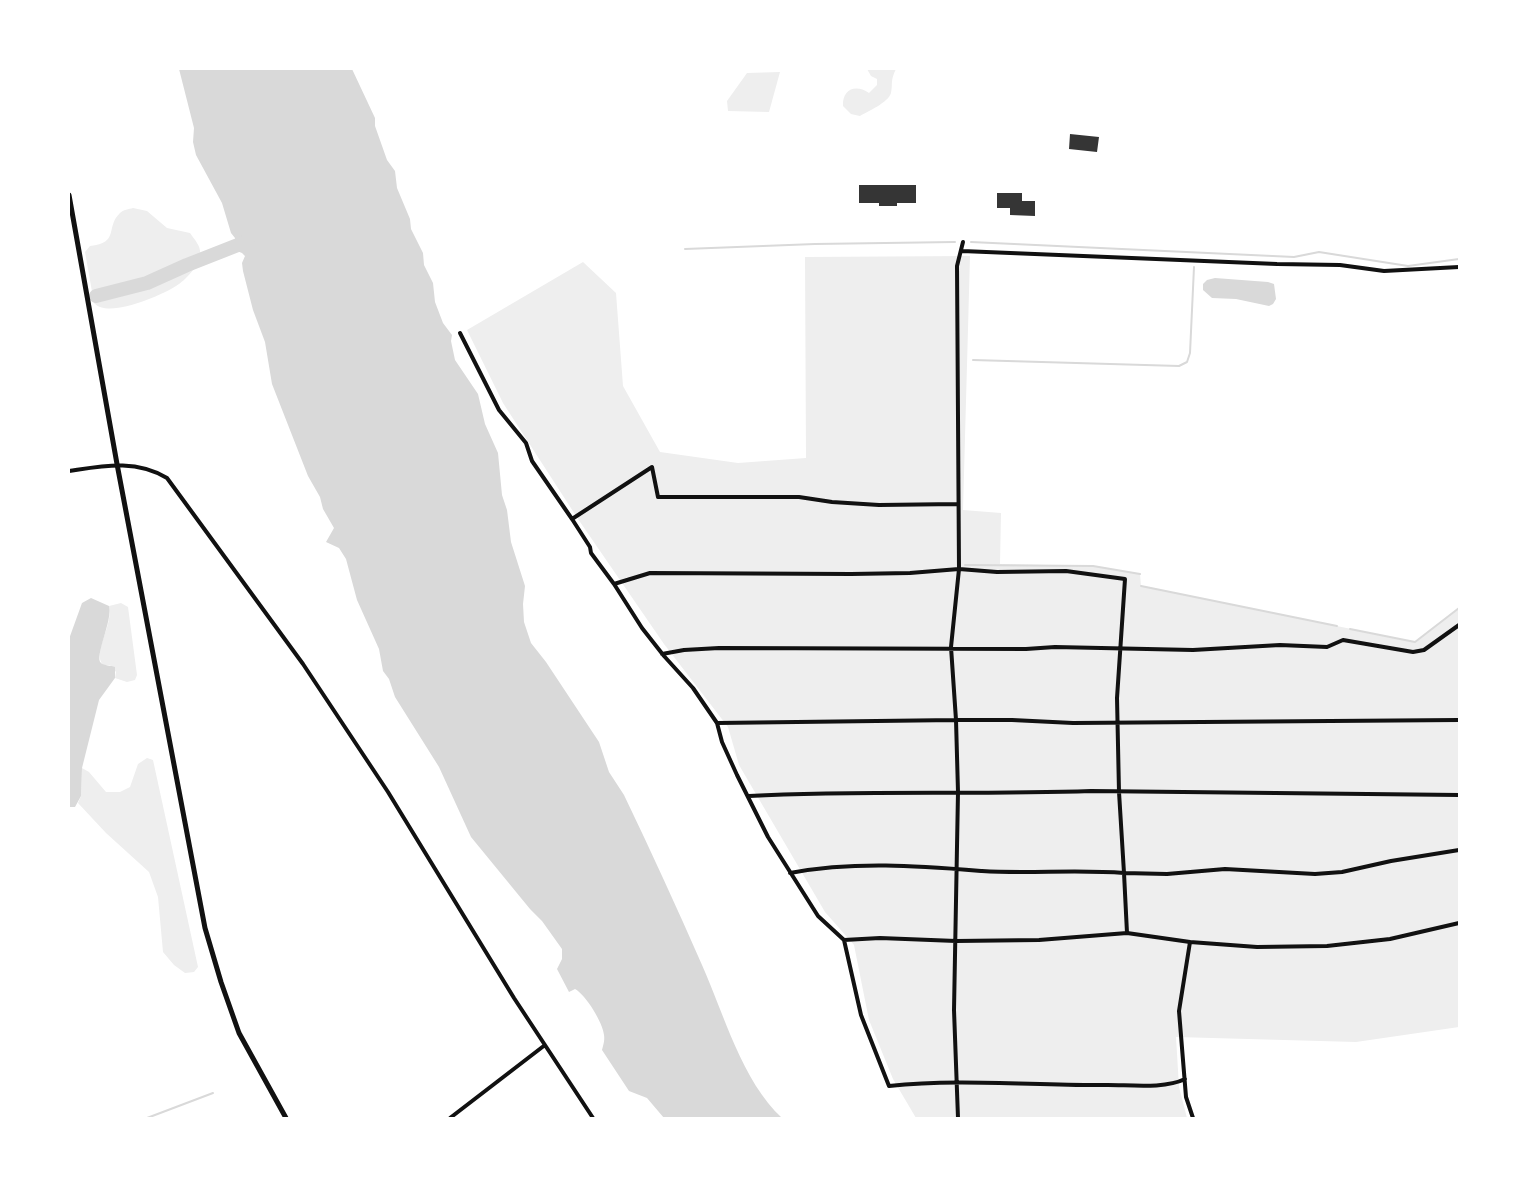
<!DOCTYPE html>
<style>
body{margin:0}
#map{position:relative;width:1528px;height:1187px;overflow:hidden;background:#fff;font-family:"Nunito Sans",sans-serif}
canvas{display:block}
.frame{position:absolute;inset:0;border:70px solid #fff;pointer-events:none}
</style>
<div id="map">
<canvas width="1528" height="1187"></canvas>
<div class="frame"></div>
</div>
<script>
const context = document.querySelector('canvas').getContext('2d');
context.lineJoin = 'round';
function fill(path, color) { context.fillStyle = color; context.fill(path, 'evenodd'); }
function trace(path, color, width, dash) { context.strokeStyle = color; context.lineWidth = width; context.lineCap = dash ? 'butt' : 'round'; context.setLineDash(dash || []); context.stroke(path); }
const green = new Path2D(`
 M867,69H896C890,81 893,83 891,93C888,103 868,111 860,116L851,114L843,106C842,89 856,84 869,93L877,85V79L871,76Z
 M780,72L769,112L728,111L727,101L747,73Z
 M133,208L147,211L167,228L190,233C194,239 201,246 200,253C199,266 186,280 176,286C160,296 108,319 94,303L85,252L90,246C120,243 105,227 120,213C123,210 129,209 133,208Z
 M970,256L963,510L1001,513L1000,564L1093,566L1140,574L1141,586L1415,642L1459,608V1027L1356,1042L1176,1037L1179,1087L1187,1118H916L893,1079L869,1020L854,945L825,912L739,765L728,727L664,644L578,519L503,403L467,330L583,262L616,293L623,386L660,452L738,463L806,458L805,257Z
 M121,603L128,607L137,675L135,680L127,682L115,678L116,672L110,665H103C92,653 114,624 109,606Z
 M147,758L153,760L198,967L194,972L185,973L174,965L163,952L158,897L149,872L106,833L78,803L81,796L82,768L89,772L106,792H120L130,787L138,764Z`);
const water = new Path2D(`
 M179,69H352L375,118V126L387,160L395,171L397,188L410,219L411,229L423,253L424,265L433,283L435,302L443,323L452,335L451,341L455,360L478,394L485,424L498,453L502,495L507,510L511,542L525,586L523,604L524,622L531,643L546,662L599,742L609,772L624,795C651,851 677,908 702,965C724,1014 742,1081 782,1118H664L647,1098L629,1091L602,1050C603,1046 605,1040 604,1035C603,1023 586,995 575,989L569,992L557,969L562,959V949L542,921L530,909L471,837L439,767L395,697L389,679L383,671L379,649L357,600L346,559L339,548L326,542L334,528L323,509L320,497L308,476L272,384L265,342L253,310L243,271L242,263L245,256L242,253L232,249L235,242V238L231,233L222,203L196,155L193,142L194,128Z
 M1215,278L1268,282L1274,284L1276,299L1273,304L1269,306L1236,299L1212,298L1203,290V284L1207,280Z
 M91,598L109,606C113,620 94,657 101,663C104,666 111,665 115,667V678L99,700L82,768L81,796L75,807H69V639L82,603Z`);
const stream = new Path2D(`
 M971,242L1294,257L1319,252L1408,266L1459,259
 M685,249L815,244L955,242
 M973,360L1179,366L1187,362L1190,353L1194,267
 M965,565L1093,566L1140,574
 M1141,586L1337,626
 M1350,629L1415,642L1459,608
 M147,1118L213,1093`);
const river = new Path2D(`
 M96,296L147,283L187,265L248,241`);
const building = new Path2D(`
 M1070,134L1099,137L1097,152L1069,149Z
 M859,185H916V203H897V206H879V203H859Z
 M997,193H1022V201H1035V216L1010,215V208H997Z`);
const minor = new Path2D(`
 M962,251L1277,264L1340,265L1384,271L1459,267
 M460,333L499,410L526,443L532,461L572,519
 M69,471C103,466 135,459 167,478L303,664L388,792L514,998L593,1118
 M614,584L642,628L664,656L693,688L717,723L956,720H1012L1073,723L1459,720
 M662,654L684,650L719,648L1026,649L1055,647L1193,650L1280,645L1327,647L1343,640L1413,652L1424,650L1459,625
 M717,723L722,742L737,775L768,837L818,916L844,940L861,1015L889,1086C961,1078 1036,1086 1108,1085C1131,1085 1165,1089 1185,1079
 M749,796C863,790 977,795 1091,791L1459,795
 M790,873C855,861 918,866 982,871C1029,874 1077,869 1124,873L1119,792L1117,698L1125,579L1066,571L997,572L959,569L910,573L851,574L650,573L614,584L591,553L590,547L572,519L652,467L658,497H799L832,502L879,505L958,504
 M1127,933L1124,873L1167,874L1225,869L1315,874L1342,872L1391,861L1459,850
 M844,940L880,938L956,941L1039,940L1127,933L1190,942L1257,947L1327,946L1390,939L1459,923
 M1190,942L1179,1011L1186,1097L1193,1118
 M450,1118L545,1045
 M958,1118L954,1010L958,792L956,720L951,647L959,569L957,266L963,242`);
const tertiary = new Path2D(`
 M69,195L117,464L205,928L221,982L239,1033L286,1118`);
fill(green, '#eee');
fill(water, '#d9d9d9');
trace(stream, '#d9d9d9', 2);
trace(river, '#d9d9d9', 14);
fill(building, '#353535');
trace(minor, '#111', 4);
trace(tertiary, '#111', 5);
</script>
